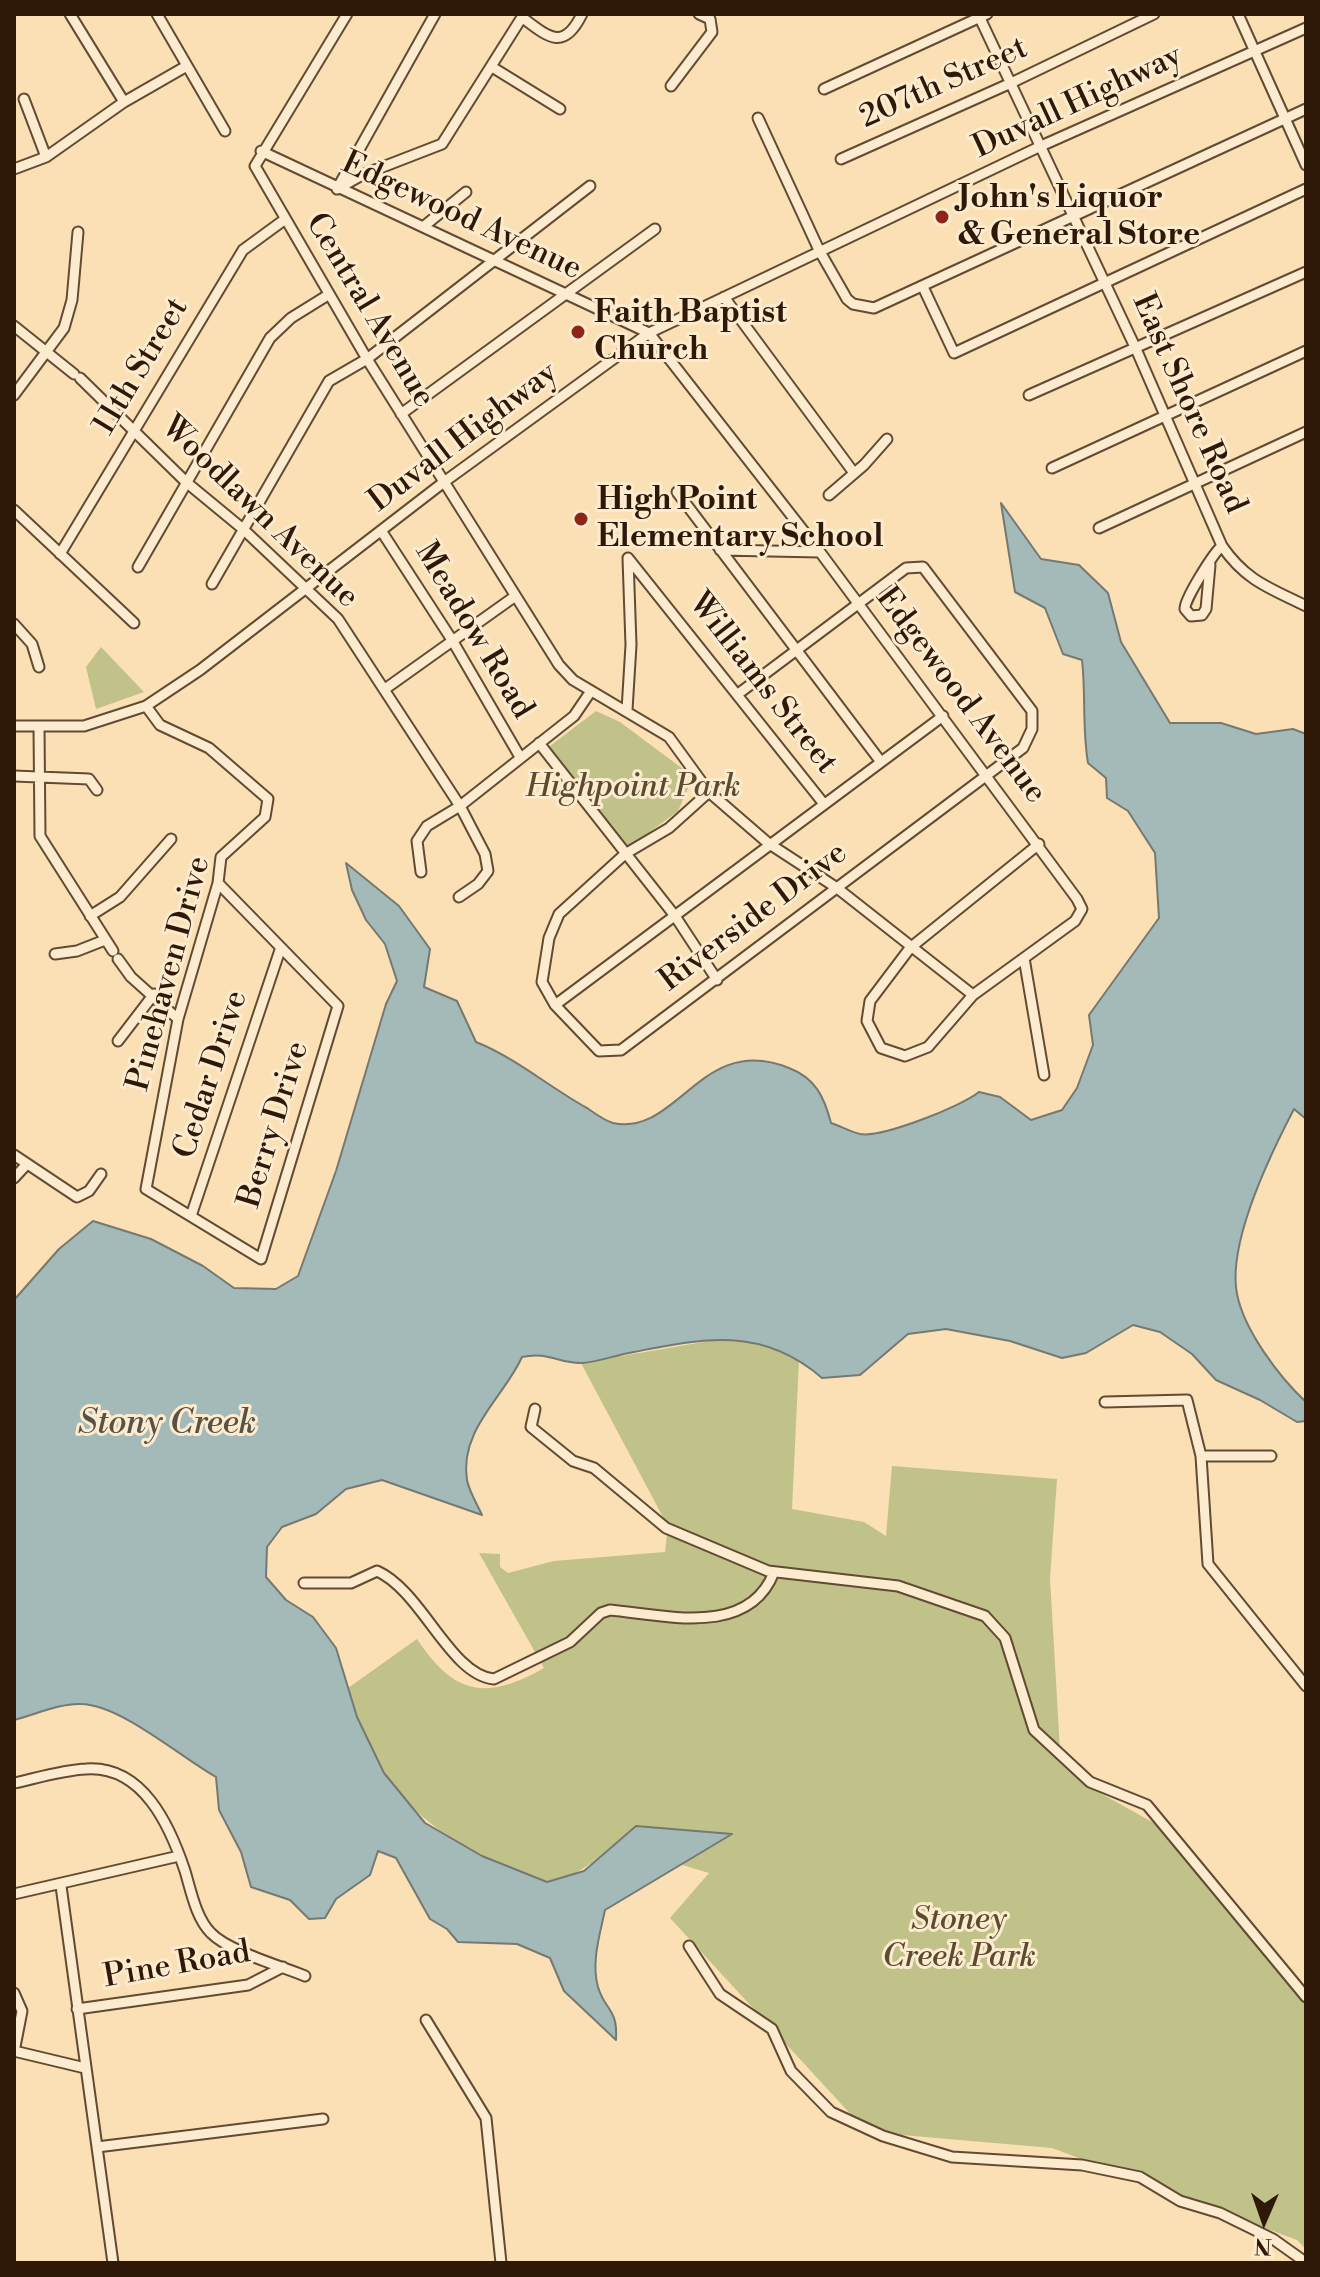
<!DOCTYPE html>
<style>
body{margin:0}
#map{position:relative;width:1320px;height:2277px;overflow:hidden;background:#fae0b4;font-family:"Libre Bodoni",serif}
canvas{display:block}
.frame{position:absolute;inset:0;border:16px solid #2f1808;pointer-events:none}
.north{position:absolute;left:1224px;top:2181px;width:80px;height:80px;-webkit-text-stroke:6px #fcebce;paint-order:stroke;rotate:182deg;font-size:22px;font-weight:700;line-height:32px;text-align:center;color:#2f1808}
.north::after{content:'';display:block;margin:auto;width:28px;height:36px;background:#2f1808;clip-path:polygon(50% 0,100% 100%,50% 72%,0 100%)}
</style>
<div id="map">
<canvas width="1320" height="2277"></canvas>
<div class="frame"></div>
<div class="north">N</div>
</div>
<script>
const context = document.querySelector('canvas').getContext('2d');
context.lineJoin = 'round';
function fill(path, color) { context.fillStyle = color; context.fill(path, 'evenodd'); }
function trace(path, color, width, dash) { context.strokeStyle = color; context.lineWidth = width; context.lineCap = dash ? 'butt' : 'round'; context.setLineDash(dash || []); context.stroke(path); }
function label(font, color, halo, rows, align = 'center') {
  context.font = font + ' "Libre Bodoni",serif'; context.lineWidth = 6; context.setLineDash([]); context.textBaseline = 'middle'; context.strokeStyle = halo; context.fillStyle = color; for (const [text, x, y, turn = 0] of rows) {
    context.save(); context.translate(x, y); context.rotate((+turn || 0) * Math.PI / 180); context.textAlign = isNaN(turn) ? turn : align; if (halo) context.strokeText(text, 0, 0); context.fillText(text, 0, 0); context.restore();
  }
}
const green = new Path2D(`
 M101,647L144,692L96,709L86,667Z
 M596,711L620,722L683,769L688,788L678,811L624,851L546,749Z
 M715,1340L765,1343L799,1359L792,1509L864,1522L886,1536L892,1466L1057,1479L1050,1578L1060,1751L1084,1784L1179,1837L1306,1994V2249L1297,2240L1052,2148L867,2132L670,1918L709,1873L679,1864L731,1834L636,1826C608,1846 585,1877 550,1881C537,1882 516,1869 504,1865C416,1829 375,1778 348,1688L417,1639C454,1695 486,1701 544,1668L479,1553L500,1554V1567L508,1573L554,1561L665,1552L667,1534H672L581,1363Z`);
const water = new Path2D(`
 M1001,503L1041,559L1079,565L1108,593L1121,642L1170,723H1221L1256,734L1293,729L1306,734V1119L1294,1109C1270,1155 1227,1243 1237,1294C1244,1330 1279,1377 1306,1402V1421L1297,1422L1260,1400L1216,1380L1192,1354L1160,1332L1133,1325L1086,1353L1062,1358L1010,1341L946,1329L908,1334L860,1375L822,1378C760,1324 699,1339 624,1354C611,1357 596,1362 582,1363C560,1364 548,1351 522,1357C504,1397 459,1430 467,1480C469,1491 477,1504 482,1515L382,1480L346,1489L316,1514L282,1527L267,1547L266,1577L286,1600L313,1617L336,1648L357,1717L384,1773L425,1823L482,1856L547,1882L584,1871L636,1826L732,1834L605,1910C600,1934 591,1962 598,1987C605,2011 618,2008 616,2040L564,1991L550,1958L517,1944L458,1942L447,1929L430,1919L396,1858L378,1851L370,1875L336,1899L325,1918L309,1919L290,1900L251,1887L241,1852L219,1810L216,1777C179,1756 121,1705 81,1704C60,1703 34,1715 14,1720V1300L59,1249L93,1221L151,1239L203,1266L234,1288L276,1289L298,1276L336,1171L386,1004L397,981L385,944L366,920L352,890L346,863L399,906L430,949L424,987L457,1001L476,1042C516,1058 549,1087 587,1108C594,1113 605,1121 613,1123C678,1137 701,1032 789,1068C815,1078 824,1096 831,1123C840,1126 851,1132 860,1134C882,1138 962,1106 979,1092L1000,1097L1031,1120L1062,1110L1077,1088L1093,1045L1089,1015L1159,918L1155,853L1128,811L1107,798L1106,778L1088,763C1082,728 1086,695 1082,660L1063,654L1045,608L1015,592Z`);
const minor = new Path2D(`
 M70,14L124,102
 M157,14L225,131
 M347,14L255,166L367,359L559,665L573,680L669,737L709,792L768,843L837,888L973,995
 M978,14L1136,349L1222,546C1246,581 1270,588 1306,606
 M1238,14L1306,165
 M523,18C549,38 564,51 582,14
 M492,67L560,109
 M671,86L712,32L710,19L699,14
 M824,89L987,14
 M24,99L46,157
 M758,118L819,250L847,299L853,304L874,308L1306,109
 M261,151L649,333L820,552L1077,899L1082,909L1075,921L973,995L928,1047L905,1056L881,1048L867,1021L870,1001L910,948L1039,844
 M841,159L1011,83L1154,14
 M14,169L46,157L124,102L185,67
 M337,189L362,175L442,144L524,14
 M337,189L435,14
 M423,227L466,192
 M923,287L954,353L1306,189
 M724,297L854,473
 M14,326L74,374
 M80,378L186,482L243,529L338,619L460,806L485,854L488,871L478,884L459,897
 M14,395L64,328L72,300L78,232
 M1029,395L1306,272
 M401,414L655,229
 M1052,468L1306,351
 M677,492L881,762
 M829,495L864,465L887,439
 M14,510L134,623
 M1099,528L1306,432
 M382,532L452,640L520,757
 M720,550L820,552
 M60,554L243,250L284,220
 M628,558L824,804
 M1210,565L1206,609L1202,615L1191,616L1185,609C1184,600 1214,552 1222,546
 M138,567L270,338L291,318L328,295
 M212,584L329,381L367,359L590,186
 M14,624L32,644L39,667
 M385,689L514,597
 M146,706L160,725L209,748L268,799L265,817L221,857L218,883L178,1019L146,1189L261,1259L338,1006L218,883
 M627,710L631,645L628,558
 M14,726H84L146,706L200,670L444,482L649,333L1041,146L1306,28
 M39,727L40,836L113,951
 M539,743L675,916L717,980
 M14,776L89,779L97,790
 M709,792L669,828L625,854L559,914L549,938L542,982L555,1005L599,1051L621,1050L1023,748L1032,729V711L923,567L906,568L738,694
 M421,872L417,841L427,826L460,806L574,716L591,691
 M90,916L120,897L171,839
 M55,954L77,951L105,940
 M1024,958L1044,1075
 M118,959L131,977L178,1019
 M555,1005L943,716
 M118,1041L154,994
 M14,1155L77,1197L89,1191L101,1174
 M14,1178L27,1164
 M191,1216L280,950
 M1105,1402L1187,1400L1201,1456L1208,1564L1306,1686
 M535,1409L531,1427L573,1461L594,1468L666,1528L768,1571L898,1586L985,1616L1005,1638L1034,1730L1090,1782L1147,1805L1306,1997
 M1201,1456H1271
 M304,1583H351L377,1571C422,1591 450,1675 494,1679L570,1642L601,1613L610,1610C664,1615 749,1638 774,1572
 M14,1783C37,1778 63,1770 86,1769C143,1765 170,1826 185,1871C191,1891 196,1918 211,1933C228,1951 281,1966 305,1976
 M61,1886L113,2263
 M14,1894L179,1856
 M689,1946L720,1994L772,2029L791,2071L831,2112L883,2136L952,2157L1082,2165L1140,2177L1180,2201L1220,2213L1273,2239L1301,2259
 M14,1993L22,2011L14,2052
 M77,2009L248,1985L283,1967
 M426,2020L486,2118L501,2263
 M14,2051L85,2068
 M97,2147L323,2119`);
const markers = [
 [942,217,8,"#8f2418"],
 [578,332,8,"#8f2418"],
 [581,519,8,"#8f2418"]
];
const streetNames = [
 ["207th Street",944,84,-24],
 ["Duvall Highway",1078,103,-25],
 ["Edgewood Avenue",461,217,25],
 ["Central Avenue",369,311,59],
 ["11th Street",142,367,-59],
 ["East Shore Road",1188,404,66],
 ["Duvall Highway",464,438,-37],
 ["Woodlawn Avenue",259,513,44],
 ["Meadow Road",473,631,59],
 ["Williams Street",762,684,52],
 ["Edgewood Avenue",960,696,53],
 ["Riverside Drive",754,918,-37],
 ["Pinehaven Drive",170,974,-75],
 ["Cedar Drive",212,1075,-72],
 ["Berry Drive",275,1125,-73],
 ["Pine Road",177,1966,-10]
];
const poiNames = [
 ["John's Liquor",958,199],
 ["& General Store",958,236],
 ["Faith Baptist",594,314],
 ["Church",594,351],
 ["High Point",597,501],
 ["Elementary School",597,538]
];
const parkNames = [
 ["Highpoint Park",633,788],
 ["Stoney",959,1921],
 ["Creek Park",959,1958]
];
const waterNames = [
 ["Stony Creek",167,1425]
];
fill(green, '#c1c18a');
fill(water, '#a3bab8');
trace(water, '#757972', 2);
trace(minor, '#624a33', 13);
trace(minor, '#fcebce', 9);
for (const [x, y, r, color] of markers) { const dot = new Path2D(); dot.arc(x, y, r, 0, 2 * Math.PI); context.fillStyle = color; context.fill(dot); trace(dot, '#fcebce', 3); }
label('32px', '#2f1808', '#fcebce', streetNames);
label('bold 32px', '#2f1808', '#fcebce', poiNames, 'left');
label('italic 32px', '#5b4b2f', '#fcebce', parkNames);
label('italic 34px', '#585146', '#fcebce', waterNames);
</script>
